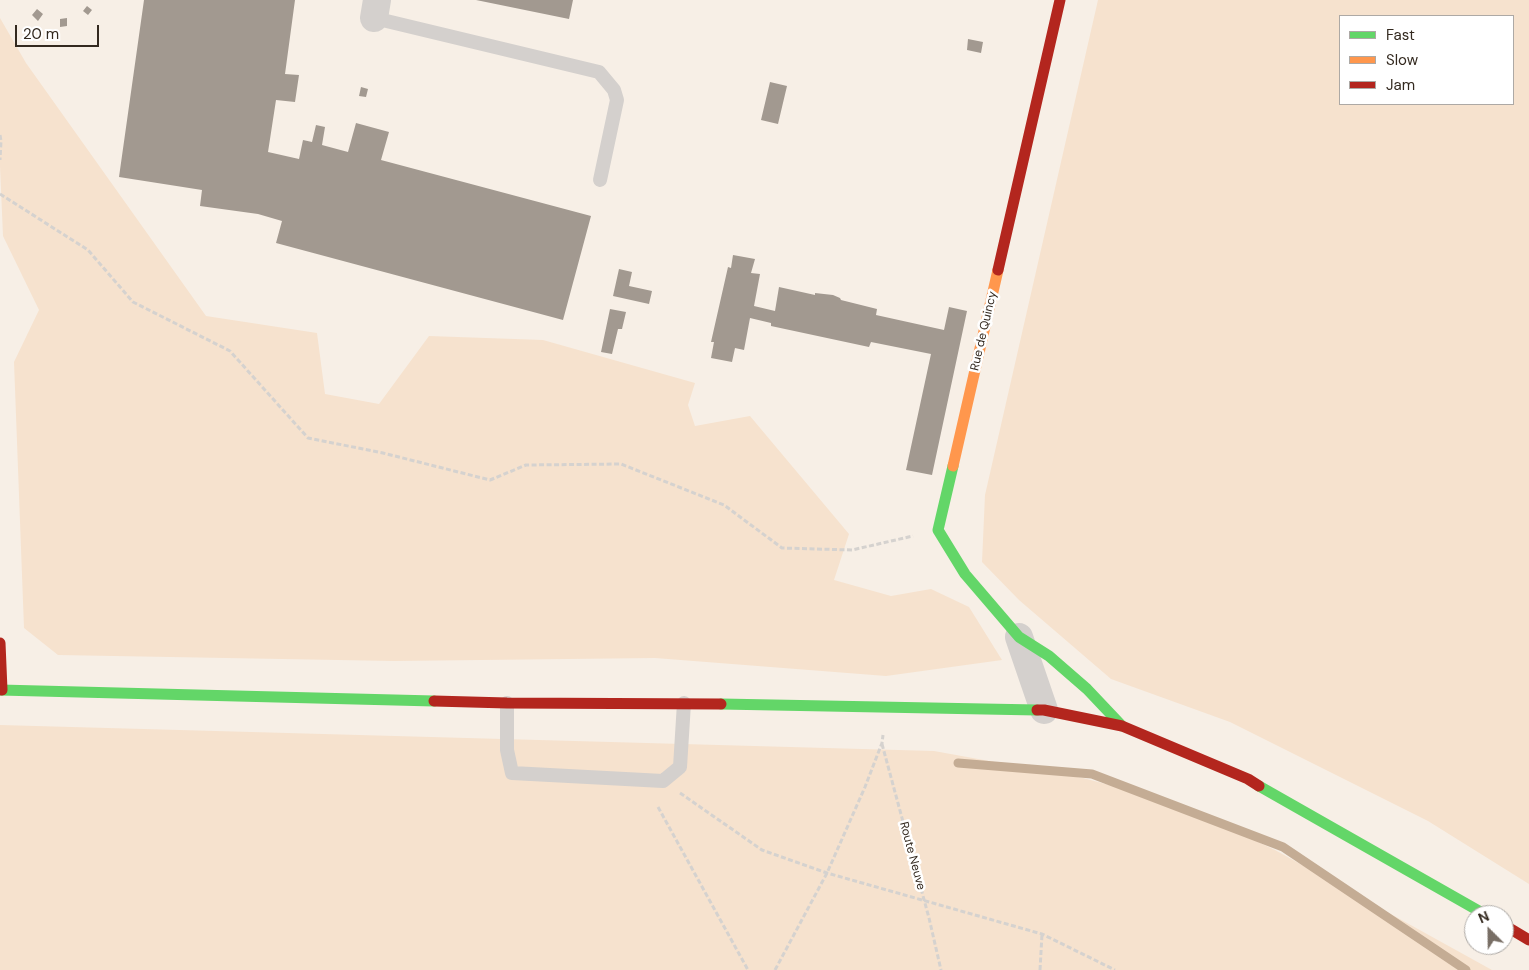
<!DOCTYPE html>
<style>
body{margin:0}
#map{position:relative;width:1529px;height:970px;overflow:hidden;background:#f7efe6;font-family:"DM Sans",sans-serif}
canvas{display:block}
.legend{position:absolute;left:1339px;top:15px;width:175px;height:90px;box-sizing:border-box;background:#fff;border:1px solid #ada9a5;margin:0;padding:6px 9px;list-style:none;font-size:15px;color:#33291f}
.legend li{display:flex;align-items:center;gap:10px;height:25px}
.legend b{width:25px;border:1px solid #ada9a5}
.north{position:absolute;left:1464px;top:905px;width:50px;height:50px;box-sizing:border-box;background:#fff;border:1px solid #ada9a5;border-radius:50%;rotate:337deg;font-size:14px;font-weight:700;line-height:20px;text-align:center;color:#33291f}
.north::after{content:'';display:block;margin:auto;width:18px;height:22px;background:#786e65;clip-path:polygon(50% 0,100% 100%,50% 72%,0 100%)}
.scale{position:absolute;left:15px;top:25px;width:84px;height:22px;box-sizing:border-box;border:2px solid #33291f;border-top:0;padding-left:6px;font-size:15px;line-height:18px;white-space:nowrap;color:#33291f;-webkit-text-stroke:4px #fff;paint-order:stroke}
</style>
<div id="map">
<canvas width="1529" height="970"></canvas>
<ul class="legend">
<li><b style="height:6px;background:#63d668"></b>Fast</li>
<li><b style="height:6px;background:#ff974d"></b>Slow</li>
<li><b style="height:6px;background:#b3261e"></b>Jam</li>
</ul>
<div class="north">N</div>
<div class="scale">20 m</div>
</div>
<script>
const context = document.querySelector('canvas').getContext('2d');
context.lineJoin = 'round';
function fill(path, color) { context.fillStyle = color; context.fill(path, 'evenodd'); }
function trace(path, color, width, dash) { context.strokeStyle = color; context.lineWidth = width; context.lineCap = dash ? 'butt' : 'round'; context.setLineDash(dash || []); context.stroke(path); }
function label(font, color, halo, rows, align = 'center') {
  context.font = font + ' "DM Sans",sans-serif'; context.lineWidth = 5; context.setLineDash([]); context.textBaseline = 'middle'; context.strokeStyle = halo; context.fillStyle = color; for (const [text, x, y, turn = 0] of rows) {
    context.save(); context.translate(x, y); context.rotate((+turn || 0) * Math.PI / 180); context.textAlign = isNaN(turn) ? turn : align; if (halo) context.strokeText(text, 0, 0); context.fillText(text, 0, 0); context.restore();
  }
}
const green = new Path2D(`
 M1098,0H1529V884L1428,821L1230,722L1111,679L1019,600L982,562L985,495ZM1513,16V104H1340V16Z
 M0,18L26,63L206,316L317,333L325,394L379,404L429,336L543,340L695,383L688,405L695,426L750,416L849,534L834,580L891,596L931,589L969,607L1002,660L886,676L655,658L394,661L58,655L24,628L14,362L39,310L3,236L0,166Z
 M0,725L934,751L1083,778L1177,803L1275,850L1492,970H0Z`);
const stream = new Path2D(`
 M958,763L1092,774L1283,847L1466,970`);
const building = new Path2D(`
 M144,0H295L285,74L299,75L295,102L276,100L268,152L299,159L303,140L312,142L316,125L325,127L322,145L348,152L356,123L389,132L381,160L591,216L563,320L276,243L282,221L258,214L200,206L202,190L119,177Z
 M476,0H573L569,19Z
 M87,6L92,10L88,15L83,11Z
 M37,9L43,14L38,21L32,15Z
 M67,18V26L60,27V19Z
 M968,39L983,42L981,53L967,50Z
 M770,82L787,86L778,124L761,120Z
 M361,87L368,89L366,97L359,96Z
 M733,255L755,259L751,273L760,274L754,306L775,311L779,287L815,295V293L833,295L840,298L841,300L877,309L876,315L944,330L949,307L967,311L932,475L906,470L931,354L871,342L869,347L771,326V323L750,318L744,350L735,348L732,362L711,358L714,342H711L728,267L731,268Z
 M619,269L632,272L629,286L652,291L649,304L613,296Z
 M610,309L626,312L622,329H618L612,354L601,352Z`);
const path = new Path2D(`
 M0,135L1,141L0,160
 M0,194L88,250L133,302L230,351L308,438L383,453L490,480L526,465L621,464L724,505L782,548L852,550L913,536
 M882,744L929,918L941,970
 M680,793L762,850L827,873L1042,934L1115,970
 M658,807L748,970
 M775,970L827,873L865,787L882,743L883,735
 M1040,970L1042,934`);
const lane = new Path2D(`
 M374,18L599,72L614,90L617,100L600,180
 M507,703V750L512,773L663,781L680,767L684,703`);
const street = new Path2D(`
 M374,18L377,0
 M1019,637L1044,710`);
const fast = new Path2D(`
 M953,466L938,530L965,574L1019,637L1049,656L1087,689L1122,726
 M0,690L434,701
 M721,704L1037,710
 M1259,786L1486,915`);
const slow = new Path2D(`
 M953,466L998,270`);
const jam = new Path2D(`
 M998,270L1060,0
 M0,643L2,690
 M434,701L507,703L721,704
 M1037,710H1044L1122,726L1248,779L1259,786
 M1504,925L1529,940`);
const streetNames = [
 ["Rue de Quincy",984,331,-77],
 ["Route Neuve",912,856,75]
];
fill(green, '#f6e2ce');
trace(stream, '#c4ac94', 9);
fill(building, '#a29990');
trace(path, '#d5d2cf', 3, [5, 2.5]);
trace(lane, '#d4d0cd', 14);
trace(street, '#d4d0cd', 28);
trace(fast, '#63d668', 11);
trace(slow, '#ff974d', 11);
trace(jam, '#b3261e', 11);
label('12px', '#33291f', '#fff', streetNames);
</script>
